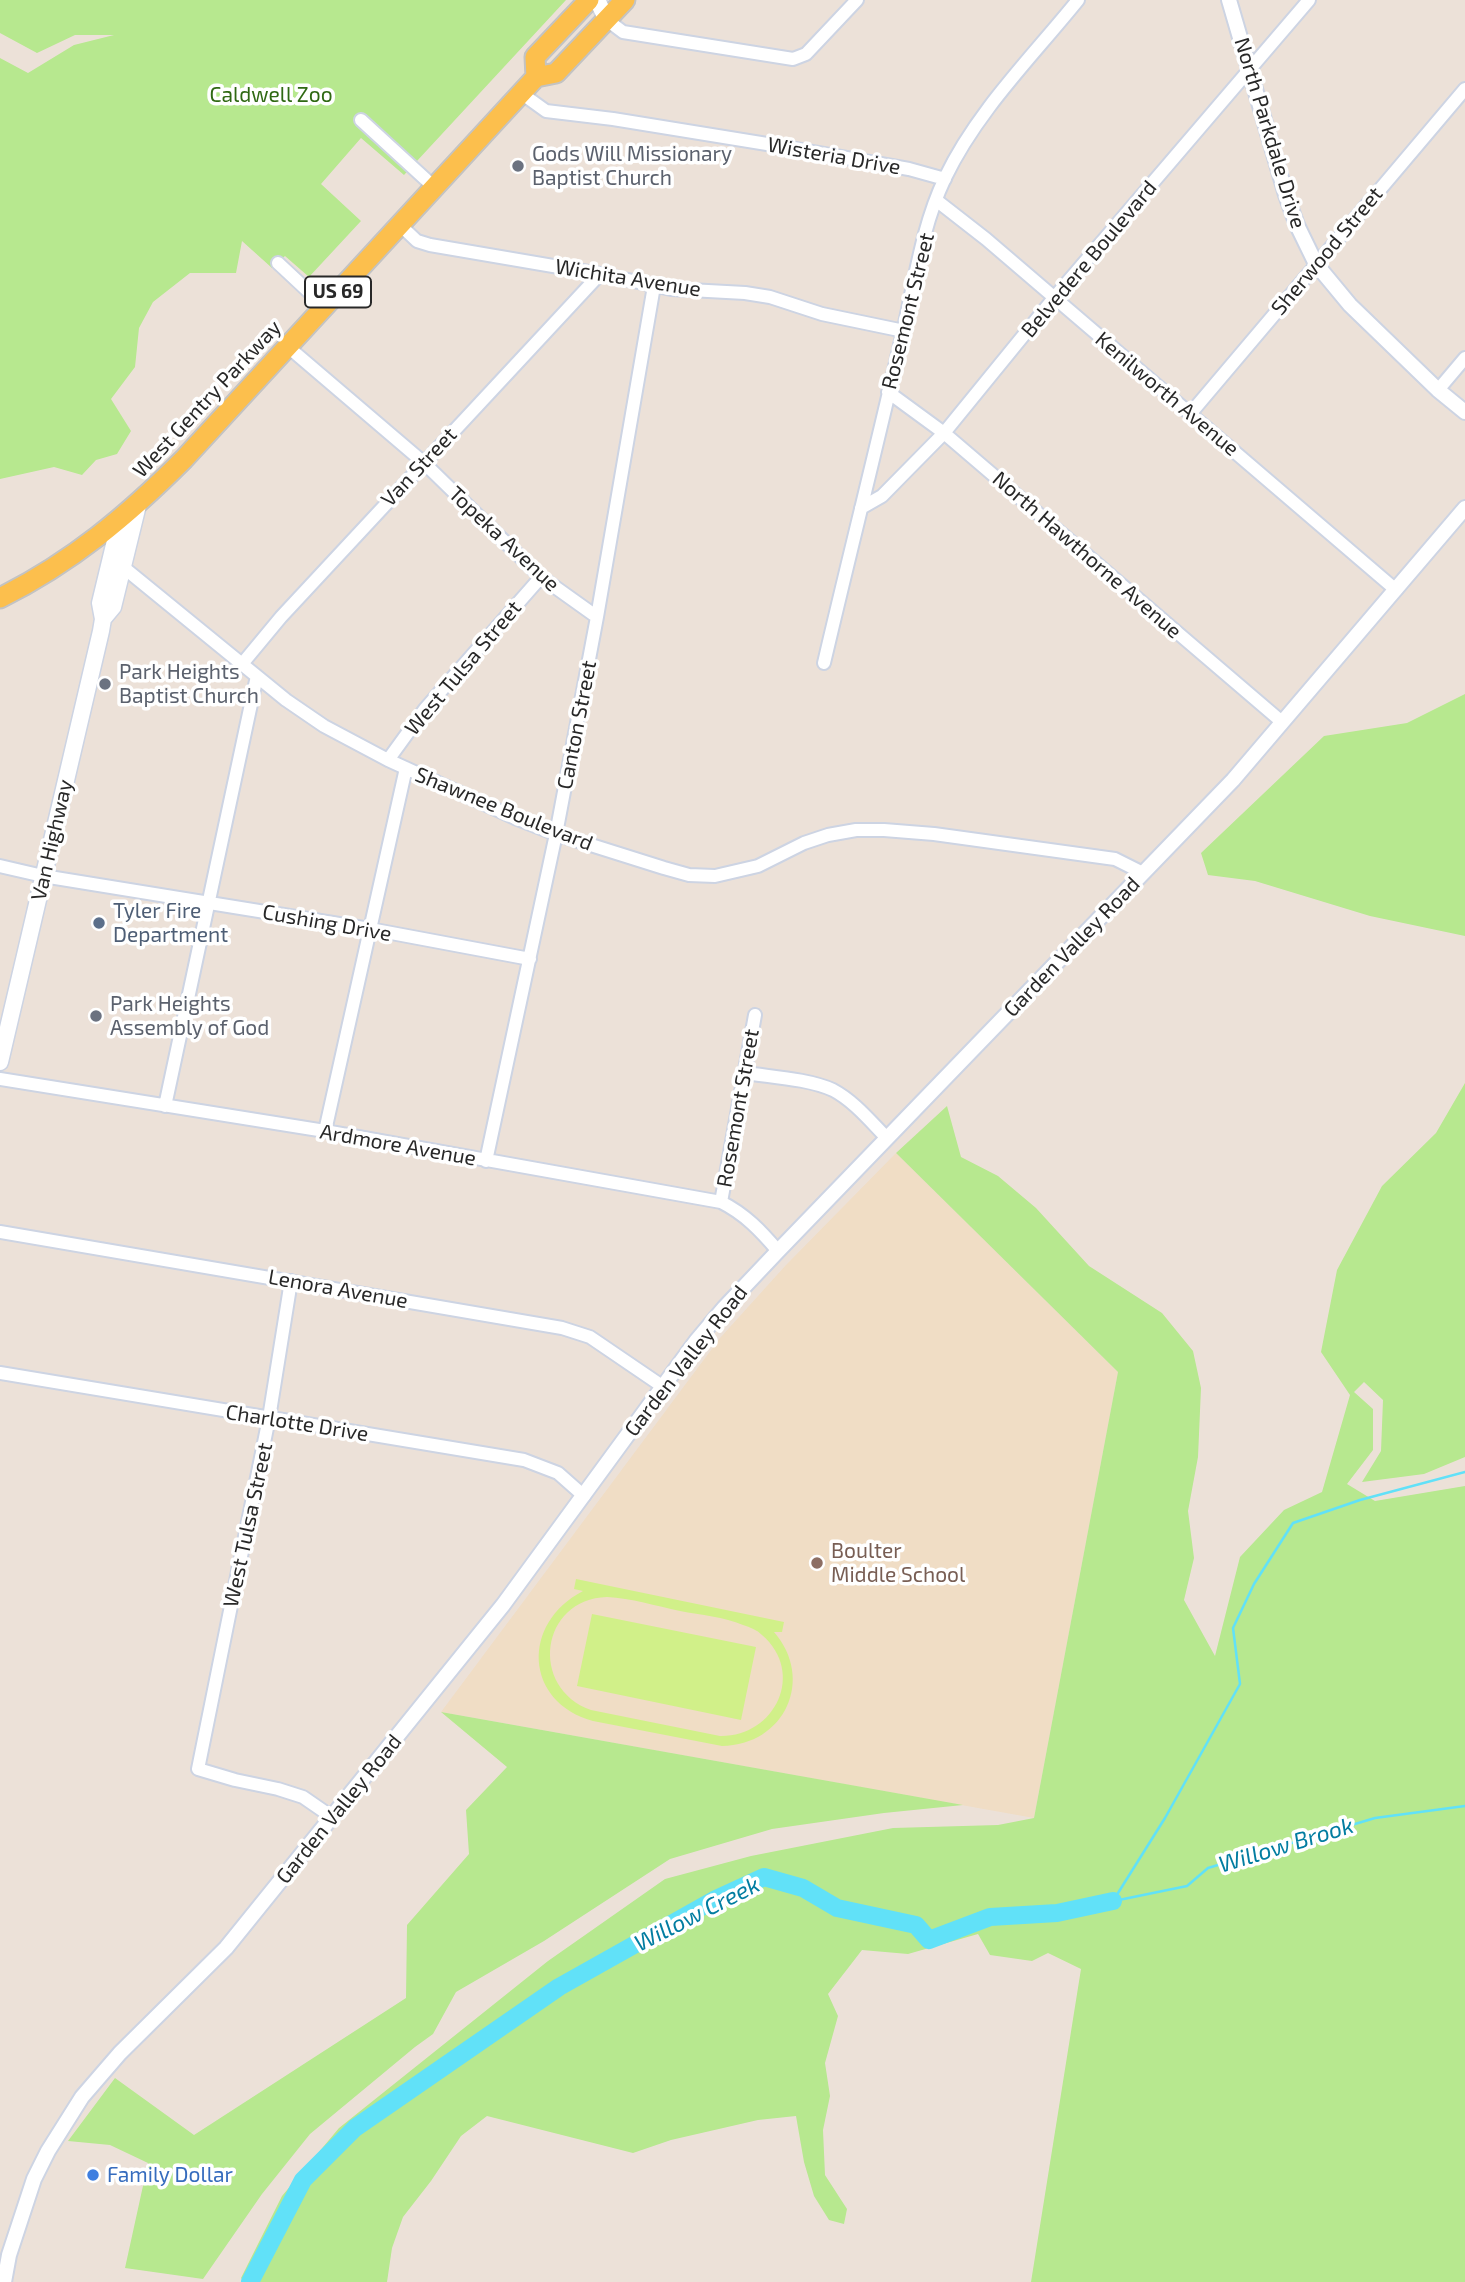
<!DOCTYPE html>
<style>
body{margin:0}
canvas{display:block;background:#ece1d8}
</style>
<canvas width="1465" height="2282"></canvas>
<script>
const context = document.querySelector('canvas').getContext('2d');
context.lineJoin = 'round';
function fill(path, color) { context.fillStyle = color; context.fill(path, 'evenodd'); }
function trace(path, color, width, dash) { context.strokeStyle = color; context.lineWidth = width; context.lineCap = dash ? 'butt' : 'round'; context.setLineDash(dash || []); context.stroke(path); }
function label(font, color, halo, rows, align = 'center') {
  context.font = font + ' "Exo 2",sans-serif'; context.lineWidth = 7; context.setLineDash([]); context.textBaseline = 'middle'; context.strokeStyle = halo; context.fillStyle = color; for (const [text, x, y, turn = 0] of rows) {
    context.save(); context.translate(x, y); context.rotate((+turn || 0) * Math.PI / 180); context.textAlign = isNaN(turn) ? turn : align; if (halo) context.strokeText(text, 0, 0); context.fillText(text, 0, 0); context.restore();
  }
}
const education = new Path2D(`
 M896,1153L1118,1372L1034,1818L441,1712L720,1338L786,1265Z`);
const green = new Path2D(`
 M0,0H566L404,175L361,138L321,184L361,221L309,277L285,256L272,268L242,241L236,273H190L153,302L139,328L135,367L111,399L131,431L117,454L96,460L82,475L54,467L0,479V58L28,73L74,45L114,35H75L37,53L0,33Z
 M1465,694V936L1370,916L1255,881L1208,875L1201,853L1324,736L1407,723Z
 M1465,1083V1457L1424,1474L1362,1482L1381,1451L1383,1400L1364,1382L1354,1392L1373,1409V1450L1347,1484L1375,1501L1465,1486V2282H1031L1081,1969L1048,1953L1032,1961L990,1955L978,1934L908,1954L862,1950L828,1994L838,2016L825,2063L830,2096L823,2130L825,2175L847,2209L844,2224L829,2220L814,2196L804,2162L796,2116L758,2120L671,2140L633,2153L487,2116L461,2136L431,2181L403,2217L392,2248L387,2282H244L241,2278L282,2196L339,2128L548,1961L665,1879L751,1856L893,1828L998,1825L1034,1818L1118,1372L896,1153L947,1106L961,1157L998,1176L1036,1208L1089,1266L1162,1313L1193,1351L1201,1388L1198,1457L1188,1511L1194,1558L1184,1600L1215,1656L1240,1557L1284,1510L1322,1492L1350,1395L1321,1352L1337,1270L1382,1186L1436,1133Z
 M441,1712L963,1805L884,1813L772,1829L670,1859L544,1941L456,1992L433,2034L415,2047L310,2134L262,2194L203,2279L125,2268L148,2163L110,2145L68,2141L115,2078L194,2135L406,1998L407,1925L469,1854L466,1810L507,1767Z`);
const pitch = new Path2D(`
 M576,1579L784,1622L782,1632H774C815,1679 785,1745 722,1746L593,1721C524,1702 521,1623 583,1591L574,1589ZM607,1597C631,1598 656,1606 680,1611C701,1615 724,1617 743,1625C750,1627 757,1630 762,1635C806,1673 775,1737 720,1736L591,1710C529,1688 540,1599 607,1597Z
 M592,1614L756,1647L741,1720L577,1686Z`);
const stream = new Path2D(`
 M1113,1901L1165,1818L1240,1684L1233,1628L1254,1584L1293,1523L1360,1500L1465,1472
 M1114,1901L1187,1886L1208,1868L1375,1818L1465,1806`);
const river = new Path2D(`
 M250,2282L303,2180L355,2128L559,1987L714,1900L764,1877L803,1888L837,1908L916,1925L929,1940L990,1917L1057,1913L1113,1901`);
const minor = new Path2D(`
 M607,20L623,32L793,59L806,54L857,0
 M521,93L546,111L613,119L767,144L909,169L945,179
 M361,120L434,187
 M936,200L986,239L1396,590
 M399,224L417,241L430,245L600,274L671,289L745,293L770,297L822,314L904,331
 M278,263L324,306
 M287,346L423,462L541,577L597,617
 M1438,390L1465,358
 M888,392L944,433L1282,722
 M1190,414L1465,89
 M861,508L882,496L944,433L1054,298L1309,0
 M123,567L286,700L324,726L388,760L515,818L556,834L664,868L689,875L715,876L758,866L804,843L828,835L856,830H884L934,834L1115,859L1143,873
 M824,663C850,552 878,442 903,332C915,280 922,226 945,178C977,111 1032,57 1078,0
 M242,664L281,617L600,274
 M388,760L425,709L541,577
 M0,866L43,876L370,929L530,959
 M746,1073C772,1077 809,1079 833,1090C854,1101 871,1122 887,1138
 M0,1079L325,1131L721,1202C745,1214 761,1231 778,1251
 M165,1106L257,676
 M325,1131L406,768
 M486,1161L556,834L597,617L654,286
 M721,1202L755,1015
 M0,1232L562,1328L590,1337L662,1386
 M291,1281L269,1418L198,1769L235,1780L278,1789L303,1797L332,1817
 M0,1373L524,1460L558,1473L584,1496`);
const tertiary = new Path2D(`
 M1229,0L1286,195L1297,225L1316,264L1350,305L1438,390L1465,412
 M4,2282L9,2255L34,2179L48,2151L82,2097L120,2053L226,1948L503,1605L697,1340L724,1308L778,1251L1233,780L1465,508`);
const secondary = new Path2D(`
 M597,0L607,20
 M103,619L113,607L138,505
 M0,1062L101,631L103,619L100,603L120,520`);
const primary = new Path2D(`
 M536,77L535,57L589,0
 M0,598C72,562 127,516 184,459L536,77L556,73L625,0`);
const markers = [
 [518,166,7,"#6b7280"],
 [105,684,7,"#6b7280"],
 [99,923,7,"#5c6f8a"],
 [96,1016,7,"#6b7280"],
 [817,1563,7,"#8d6e63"],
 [93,2175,7,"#3f7fe0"]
];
const shields = [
 [338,292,66]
];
const shieldNames = [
 ["US 69",338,292]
];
const parkNames = [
 ["Caldwell Zoo",271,95]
];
const streetNames = [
 ["North Parkdale Drive",1270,133,73],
 ["Wisteria Drive",834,156,10],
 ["Sherwood Street",1327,251,-50],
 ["Belvedere Boulevard",1089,259,-50],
 ["Wichita Avenue",628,278,9],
 ["Rosemont Street",908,311,-76],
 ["Kenilworth Avenue",1167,394,40],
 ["West Gentry Parkway",207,399,-47],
 ["Van Street",419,467,-47],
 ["Topeka Avenue",504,539,43],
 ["North Hawthorne Avenue",1087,555,41],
 ["West Tulsa Street",463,668,-50],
 ["Canton Street",577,725,-79],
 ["Shawnee Boulevard",504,809,22],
 ["Van Highway",52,840,-77],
 ["Cushing Drive",327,923,10],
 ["Garden Valley Road",1072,947,-46],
 ["Rosemont Street",738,1108,-80],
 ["Ardmore Avenue",398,1145,10],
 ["Lenora Avenue",338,1289,10],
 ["Garden Valley Road",686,1361,-52],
 ["Charlotte Drive",297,1423,9],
 ["West Tulsa Street",248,1525,-78],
 ["Garden Valley Road",339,1809,-51]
];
const worshipNames = [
 ["Gods Will Missionary",532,154],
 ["Baptist Church",532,178],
 ["Park Heights",119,672],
 ["Baptist Church",119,696],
 ["Park Heights",110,1004],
 ["Assembly of God",110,1028]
];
const serviceNames = [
 ["Tyler Fire",113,911],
 ["Department",113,935]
];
const educationNames = [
 ["Boulter",831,1551],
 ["Middle School",831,1575]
];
const shopNames = [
 ["Family Dollar",107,2175]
];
const waterNames = [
 ["Willow Brook",1286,1845,-17],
 ["Willow Creek",697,1914,-27]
];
fill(education, '#f0ddc5');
fill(green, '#b7e88f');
fill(pitch, '#d1f089');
trace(stream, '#61e1f8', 2.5);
trace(river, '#61e1f8', 18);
trace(minor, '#cdd4e3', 16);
trace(tertiary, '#cdd4e3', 18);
trace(secondary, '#cdd4e3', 19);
trace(primary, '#c3c3c3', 23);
trace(minor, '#fff', 12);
trace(tertiary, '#fff', 14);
trace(secondary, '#fff', 16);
trace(primary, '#fcbf4d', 19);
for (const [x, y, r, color] of markers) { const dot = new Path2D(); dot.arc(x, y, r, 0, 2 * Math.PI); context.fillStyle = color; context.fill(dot); trace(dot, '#fff', 2.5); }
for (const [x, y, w] of shields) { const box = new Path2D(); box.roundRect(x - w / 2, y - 15.5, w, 31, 5); context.fillStyle = '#fff'; context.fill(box); trace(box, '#282828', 2); }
label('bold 19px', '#282828', null, shieldNames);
label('21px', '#2f6913', '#fff', parkNames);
label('21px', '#282828', '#fff', streetNames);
label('21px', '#5b616d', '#fff', worshipNames, 'left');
label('21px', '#4e5e75', '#fff', serviceNames, 'left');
label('21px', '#785e54', '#fff', educationNames, 'left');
label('21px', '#366cbe', '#fff', shopNames, 'left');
label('italic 23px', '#027da1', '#fff', waterNames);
</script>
